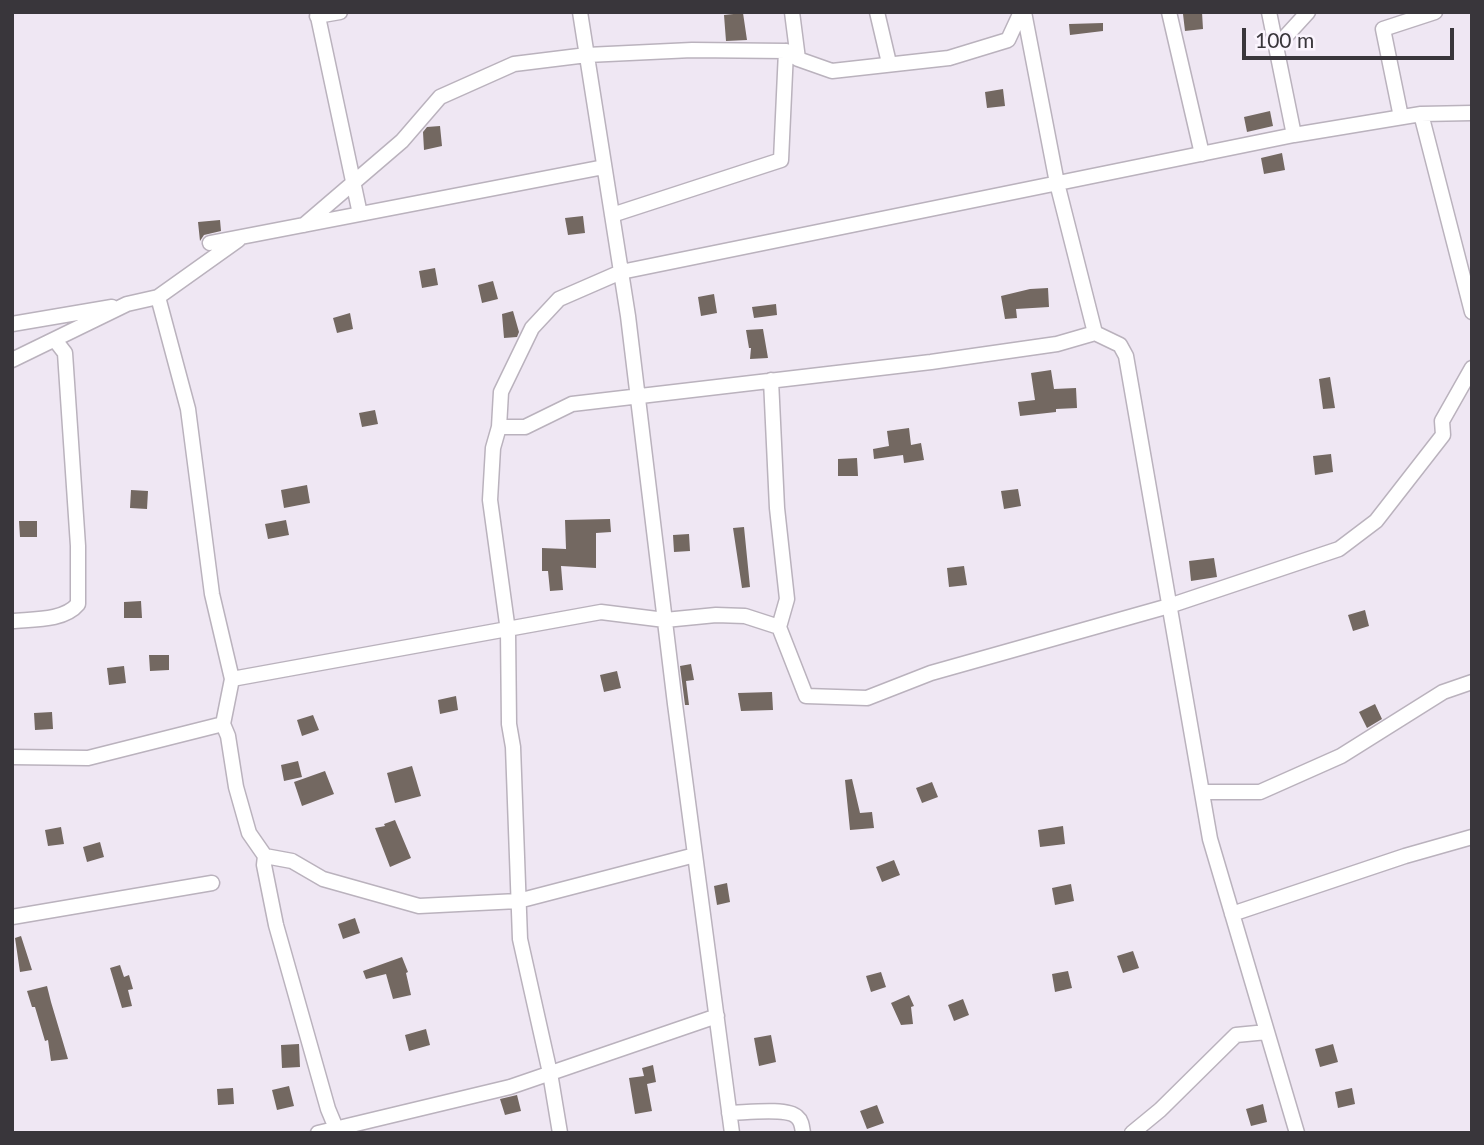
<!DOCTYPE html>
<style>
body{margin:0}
#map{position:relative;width:1484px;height:1145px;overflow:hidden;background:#efe7f3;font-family:Lato,sans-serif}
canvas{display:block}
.frame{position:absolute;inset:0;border:14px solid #39363b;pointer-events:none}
.scale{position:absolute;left:1242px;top:28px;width:212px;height:32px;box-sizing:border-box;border:4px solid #39363b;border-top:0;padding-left:9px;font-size:21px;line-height:24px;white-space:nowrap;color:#39363b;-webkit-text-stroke:5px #fbf5fe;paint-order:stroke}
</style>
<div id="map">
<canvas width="1484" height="1145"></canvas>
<div class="frame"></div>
<div class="scale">100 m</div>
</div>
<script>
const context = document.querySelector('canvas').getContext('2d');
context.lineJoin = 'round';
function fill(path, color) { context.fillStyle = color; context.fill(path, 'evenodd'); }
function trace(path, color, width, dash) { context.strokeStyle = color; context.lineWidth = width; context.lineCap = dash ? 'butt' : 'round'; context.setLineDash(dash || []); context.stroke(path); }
const building = new Path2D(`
 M1202,12L1203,29L1185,31L1183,14Z
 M743,13L747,40L726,41L724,15Z
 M1103,23V31L1070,35L1069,24Z
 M1003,89L1005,106L987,108L985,92Z
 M1270,111L1273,126L1247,132L1244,117Z
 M440,126L442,146L424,150L423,132L427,127Z
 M1282,153L1285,170L1264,174L1261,158Z
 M583,216L585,233L568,235L565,218Z
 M220,220L221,231L204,235L200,241L198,222Z
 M435,268L438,285L422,288L419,271Z
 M493,281L498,299L482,303L478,285Z
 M1048,288L1049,307L1016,309L1017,318L1005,319L1001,296L1030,289Z
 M714,294L717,313L701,316L698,297Z
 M776,304L777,315L754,318L752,307Z
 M513,311L519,332L517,337L504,338L502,314Z
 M350,313L353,329L337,333L333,318Z
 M763,329L768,358L750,359L751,348H749L746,330Z
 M1051,370L1054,389L1076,388L1077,408L1056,409V412L1020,416L1018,402L1035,400L1031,373Z
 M1330,377L1335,408L1323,409L1319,379Z
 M375,410L378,424L362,427L359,413Z
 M909,428L911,445L921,443L924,460L904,463L903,455L874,459L873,449L889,446L887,431Z
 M1331,454L1333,472L1315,475L1313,456Z
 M857,458L858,476H838V459Z
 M307,485L310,503L284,508L281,490Z
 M1018,489L1021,506L1004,509L1001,491Z
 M131,490L148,491L147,509L130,508Z
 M610,519L611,532L596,533V568L561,566L563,590L550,591L548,571H542V548L566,549L565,520Z
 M286,520L289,535L268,539L265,524Z
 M19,521H37V537H20Z
 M744,527L750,587L742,588L733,528Z
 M689,534L690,551L674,552L673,535Z
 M1214,558L1217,577L1191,581L1189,561Z
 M964,566L967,585L949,587L947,568Z
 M141,601L142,618H124V602Z
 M1365,610L1369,626L1353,631L1348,615Z
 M149,655H169V670L150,671Z
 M691,664L694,680L686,681L689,705H685L680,666Z
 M124,666L126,683L109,685L107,668Z
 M617,671L621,688L604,692L600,675Z
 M772,692L773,710L741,711L738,693Z
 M456,696L458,710L440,714L438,700Z
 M1375,704L1382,719L1367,728L1359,712Z
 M52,712L53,729L35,730L34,713Z
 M313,715L319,730L302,736L297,720Z
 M298,761L302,777L284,781L281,765Z
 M412,766L421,796L395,803L387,773Z
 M325,771L334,794L302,806L294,782Z
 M852,779L860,813L872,812L874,828L850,830L845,780Z
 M932,782L938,797L922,803L916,788Z
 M395,820L411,858L390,867L375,828L385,826L384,824Z
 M1063,826L1065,844L1040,847L1038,830Z
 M61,827L64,844L48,846L45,830Z
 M100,842L104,857L87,862L83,847Z
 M894,860L900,875L882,882L876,867Z
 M727,883L730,902L717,905L714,886Z
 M1071,884L1074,901L1055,905L1052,888Z
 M355,918L360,933L343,939L338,924Z
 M21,936L32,970L20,972L15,938Z
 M1133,951L1139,968L1123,973L1117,956Z
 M402,957L408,972L406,973L411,995L393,999L386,974L366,979L363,971Z
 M120,965L124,977L129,975L133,989L128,990L132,1006L122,1008L110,968Z
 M1068,971L1072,988L1055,992L1052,974Z
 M881,972L886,987L871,992L866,976Z
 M47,986L51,1002L68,1059L51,1061L48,1040L45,1041L35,1007H32L27,991Z
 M909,995L914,1006L911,1007L913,1024L901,1025L891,1003Z
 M963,999L969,1015L954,1021L948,1005Z
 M426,1029L430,1045L409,1051L405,1035Z
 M771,1035L776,1062L759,1066L754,1038Z
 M299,1044L300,1067L282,1068L281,1045Z
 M1333,1044L1338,1062L1320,1067L1315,1049Z
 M653,1065L656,1082L647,1084L652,1111L635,1114L629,1078L644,1076L642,1068Z
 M289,1086L294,1106L277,1110L272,1090Z
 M233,1088L234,1104L218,1105L217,1089Z
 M1352,1088L1355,1104L1338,1108L1335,1092Z
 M517,1095L521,1111L505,1115L500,1099Z
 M1263,1104L1267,1122L1251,1126L1246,1109Z
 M877,1105L884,1123L867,1129L860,1111Z`);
const minor = new Path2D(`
 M317,12L360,214
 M580,12L628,316L675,704L732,1133
 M792,12L798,59
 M877,12L889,63
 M1024,12L1057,183L1095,333
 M1169,12L1202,154
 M1269,12L1294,135
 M317,16L340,12
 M1276,47L1308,12
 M786,51L798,59L832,71L949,58L1008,40L1021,12
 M1421,114L1472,312
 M1401,117L1383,29L1435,12
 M304,225L402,141L440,97L514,64L587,55L692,50L786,51L781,160L612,215
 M210,243L604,167
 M158,297L188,409L212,594L232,679L223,724L228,736L236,787L249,833L265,856L264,865L276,925L328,1109L338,1133
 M12,324L112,307
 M12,360L127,304L158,297L238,240
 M771,380L777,508L787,599L779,627L806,696L867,698L931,673L1169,606L1339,549L1376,521L1443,435L1442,421L1472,368
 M499,427H525L572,404L931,362L1057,344L1095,333L1120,345L1126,356L1210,839L1297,1133
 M12,621C33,619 64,621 78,604V546L65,353L55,340
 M232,679L601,612L665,620L716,615L745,616L779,627
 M12,757L88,758L223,724
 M1202,792H1260L1341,756L1443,692L1472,682
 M265,856L292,861L323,879L419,906L518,901L695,855
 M1232,914L1405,856L1472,837
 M12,917L212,883
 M729,1113C744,1113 787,1107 797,1117C802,1121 802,1127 803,1133
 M318,1133L510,1087L717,1016
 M560,1133L550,1073L520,939L513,747L509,724L508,631L490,500L493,448L499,427L501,392L532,328L559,299L621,272L1294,135L1421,114L1472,113
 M1132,1133L1160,1110L1236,1035L1267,1032`);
fill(building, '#736861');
trace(minor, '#bab2bd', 17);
trace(minor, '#fff', 14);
</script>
